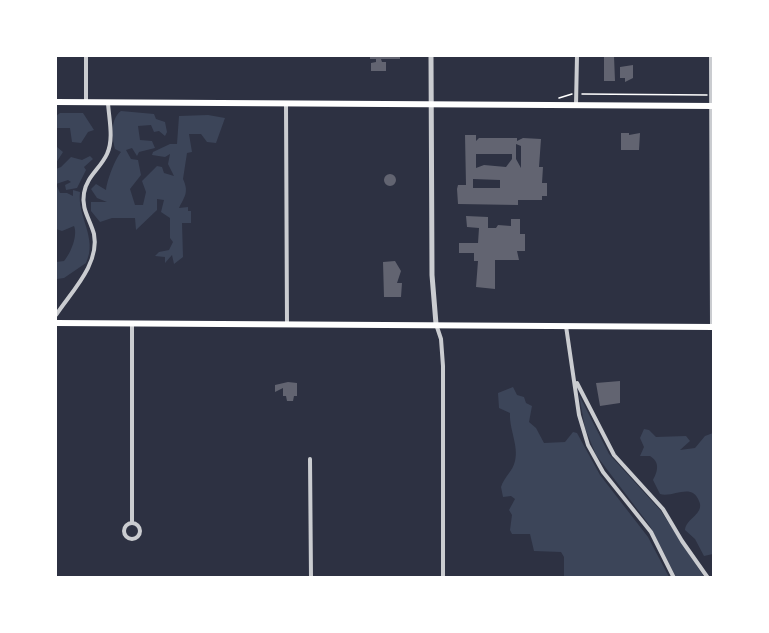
<!DOCTYPE html>
<style>
body{margin:0}
#map{position:relative;width:769px;height:633px;overflow:hidden;background:#2d3142;font-family:"PT Sans Narrow",sans-serif}
canvas{display:block}
.frame{position:absolute;inset:0;border:57px solid #fff;pointer-events:none}
</style>
<div id="map">
<canvas width="769" height="633"></canvas>
<div class="frame"></div>
</div>
<script>
const context = document.querySelector('canvas').getContext('2d');
context.lineJoin = 'round';
function fill(path, color) { context.fillStyle = color; context.fill(path, 'evenodd'); }
function trace(path, color, width, dash) { context.strokeStyle = color; context.lineWidth = width; context.lineCap = dash ? 'butt' : 'round'; context.setLineDash(dash || []); context.stroke(path); }
const green = new Path2D(`
 M121,111L154,114L156,119L165,122L167,132L165,136L159,131L154,132L151,125L138,126L140,140L152,141L155,148L139,152L137,156L132,148L126,150L131,159L138,160L141,175L130,189L135,205H143L146,192L142,181L157,166L162,167L164,173L174,176L168,164L170,154L165,157L152,155L153,152L170,144H177L179,116L208,115L225,118L216,143L207,142L201,134H189L192,152L187,153L183,179C189,192 185,196 179,208L188,207V211H191V223H182L183,257L174,264L172,255L165,263V257L155,256L159,252L169,250L173,242L170,238V218L161,212L164,200L157,199V210L136,230L135,218H112L100,222L91,211V202H107L97,198L91,189L96,184L106,190C107,180 115,159 121,152L115,149C112,137 110,119 121,111Z
 M60,113H83L94,130L88,132L81,143L72,142L70,128H56L57,147L63,152L56,163V116Z
 M90,156L93,159L84,167L86,170L77,188L66,190L65,185L71,182L68,180L56,184L60,193H67L73,196V190L80,192C77,217 98,238 86,263L64,278L57,279L56,262L64,261C71,253 78,235 74,226L62,231L56,229V169L61,167L71,157L82,160Z
 M513,387L517,395L524,397L526,403L532,406L529,422L536,428L544,443L565,442L573,432L577,433L600,475L648,537L669,577H564V557L561,552L534,551L530,534H512L510,530L512,515L509,510L515,499L511,496L503,497L501,487C504,477 513,471 515,461C519,446 509,429 510,413L499,408L498,393Z
 M579,395L609,454L661,511L704,577H676L650,526L596,455L585,428Z
 M644,429L649,430L656,437L686,436L690,441L680,450L695,448L705,436L713,433V554L704,556L695,539L685,530C686,518 705,514 699,501C692,482 673,498 660,494L653,480C658,471 660,462 650,456H640L644,447L640,438Z`);
const building = new Path2D(`
 M370,56H400V59H381L382,62H386V71H371V63L376,62V59H370Z
 M604,56H614L615,81H604Z
 M633,65V78L625,82V78H620V67Z
 M621,133H629V135L640,133L639,150H621Z
 M465,135H476V141L479,138H517V141L523,138L541,139L539,167H543L542,183H547V196H542V200H518V205L458,204L457,189L458,185H466ZM516,144L521,146V168L516,159ZM476,154H512V159L506,167L484,165L476,168ZM473,179L500,180V188H473Z
 M384 180a6 6 0 1 1 12 0a6 6 0 1 1-12 0Z
 M466,216L488,217V228H496L498,225L511,226V219H520V234H525V251H517L519,260H495V289L476,287L478,261H474V253H459V243H478L479,228L467,227Z
 M395,261L401,271L397,283H402L401,297H384L383,262Z
 M620,381V403L600,406L596,383Z
 M288,382L297,383V396H294L293,401H287L286,396H283V388L275,392V385Z`);
const path = new Path2D(`
 M582,94L707,95
 M559,98L572,94`);
const minor = new Path2D(`
 M86,56V102
 M711,56L712,327
 M286,104L287,324
 M576,105L577,56
 M56,315C71,292 100,264 94,234C90,219 81,209 84,193C87,176 100,169 107,154C114,139 109,119 108,103
 M132,324V523
 M436,324L441,339L443,366V578
 M566,326L579,415L588,445L603,472L651,532L674,578
 M577,383L614,455L663,509L682,541L708,578
 M310,459L311,578
 M124 531a8 8 0 1 1 16 0a8 8 0 1 1-16 0Z`);
const tertiary = new Path2D(`
 M431,56L432,275L436,324`);
const secondary = new Path2D(`
 M56,102L714,106
 M56,323L714,327`);
fill(green, '#3c4559');
fill(building, '#626471');
trace(path, '#fff', 1.5);
trace(minor, '#caccd0', 4);
trace(tertiary, '#caccd0', 5);
trace(secondary, '#fff', 6);
</script>
